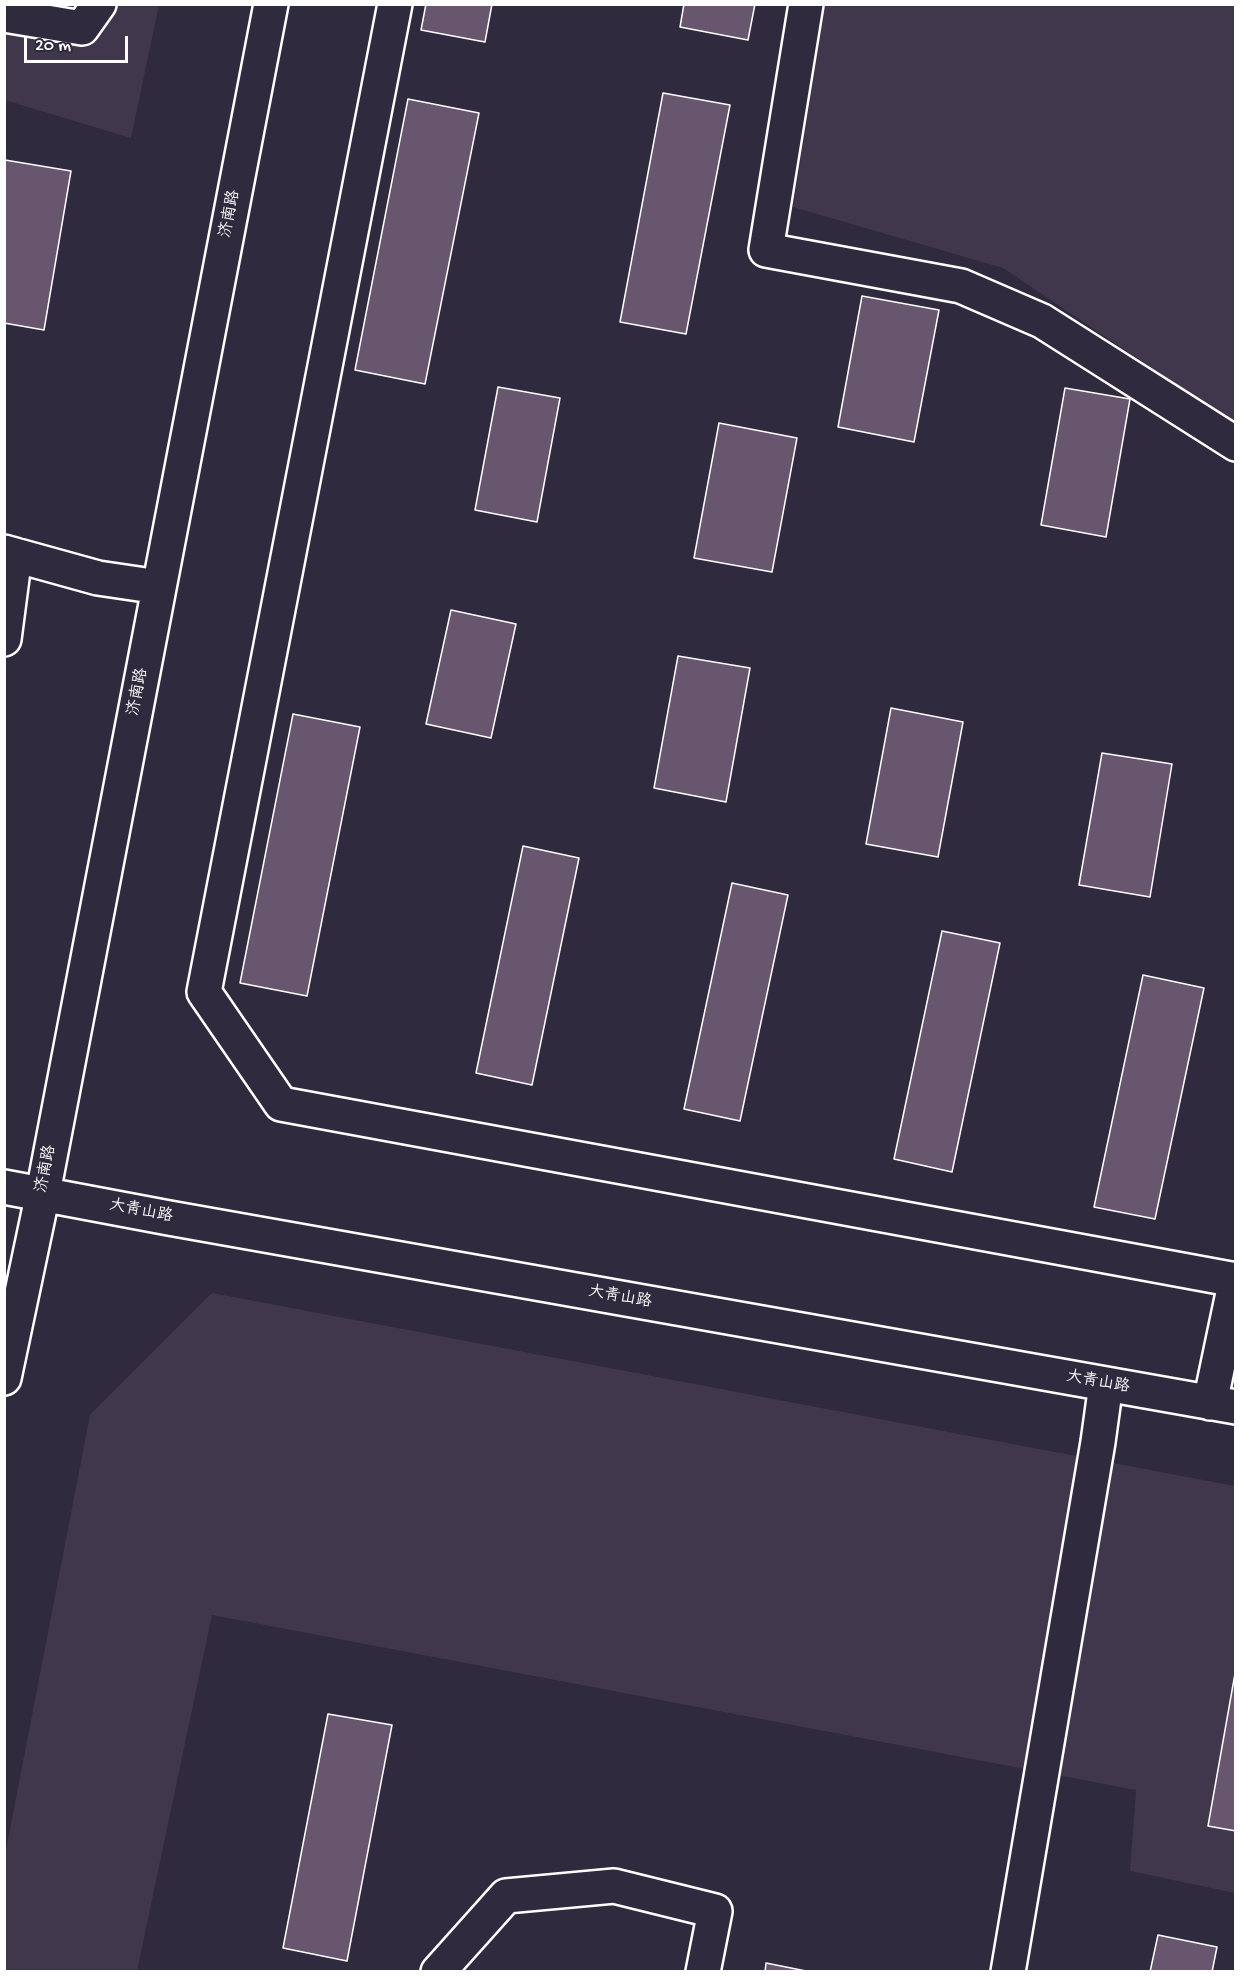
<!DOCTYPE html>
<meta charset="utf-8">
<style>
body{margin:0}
#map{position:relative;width:1240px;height:1976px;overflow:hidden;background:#2f2a3d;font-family:"Gochi Hand",sans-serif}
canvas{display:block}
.frame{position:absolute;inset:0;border:6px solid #fff;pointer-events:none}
.scale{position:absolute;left:24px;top:36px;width:104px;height:27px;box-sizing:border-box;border:3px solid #fff;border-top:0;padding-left:8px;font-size:18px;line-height:21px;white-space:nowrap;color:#fff;-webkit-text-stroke:4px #2f2a3d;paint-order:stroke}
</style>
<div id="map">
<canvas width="1240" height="1976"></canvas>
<div class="frame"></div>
<div class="scale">20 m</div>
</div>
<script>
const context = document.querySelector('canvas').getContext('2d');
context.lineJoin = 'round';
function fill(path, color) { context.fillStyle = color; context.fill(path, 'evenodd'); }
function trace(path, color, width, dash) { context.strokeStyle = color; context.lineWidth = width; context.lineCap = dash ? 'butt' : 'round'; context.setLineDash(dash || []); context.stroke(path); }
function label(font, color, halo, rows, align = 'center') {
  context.font = font + ' "Gochi Hand","LXGW WenKai TC",sans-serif'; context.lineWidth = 5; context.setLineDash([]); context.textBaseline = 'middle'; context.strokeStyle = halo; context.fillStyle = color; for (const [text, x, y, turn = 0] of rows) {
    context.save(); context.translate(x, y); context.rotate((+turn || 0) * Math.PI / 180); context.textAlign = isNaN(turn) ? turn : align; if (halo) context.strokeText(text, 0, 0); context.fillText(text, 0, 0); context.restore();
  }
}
const built = new Path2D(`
 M4,5H159L131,138L5,100Z
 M825,5H1235V424L1003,268L793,207Z
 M212,1293L1235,1486V1893L1130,1871L1136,1790L212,1615L137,1971L5,1972V1855L90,1415Z`);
const building = new Path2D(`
 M426,4H492L485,42L421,30Z
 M684,4H755L748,40L680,27Z
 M663,93L730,105L686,334L620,322Z
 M408,99L479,113L425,384L355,370Z
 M5,160L71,171L44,330L4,323Z
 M862,296L939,310L914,442L838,427Z
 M498,387L560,398L537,522L475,510Z
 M1065,388L1130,399L1106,537L1041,525Z
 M719,423L797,438L772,572L694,558Z
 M451,610L516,624L491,738L426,724Z
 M678,656L750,668L726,802L654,788Z
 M891,708L963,722L938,857L866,844Z
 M293,714L360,727L307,996L240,983Z
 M1102,753L1172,764L1150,897L1079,885Z
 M523,846L579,858L532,1085L476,1073Z
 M732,883L788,895L740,1121L684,1109Z
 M942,931L1000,943L952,1172L894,1159Z
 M1143,975L1204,988L1155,1219L1094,1207Z
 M1236,1668V1831L1208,1826Z
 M328,1714L392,1725L347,1961L283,1948Z
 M1158,1935L1217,1947L1212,1972H1150Z
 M766,1963L811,1972H765Z`);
const minor = new Path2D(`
 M395,4L204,992L281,1104L1236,1280
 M806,4L766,250L961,286L1042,321L1236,444
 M4,15L82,28L99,4
 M4,552L98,578L159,587
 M4,639L15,555
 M4,1187L169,1218L1236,1407
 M4,1378L43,1193L271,4
 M1210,1403L1236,1279
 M438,1972L506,1896L614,1886L715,1911L703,1972
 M1008,1972L1098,1442L1106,1384`);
const streetNames = [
 ["济南路",231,214,-79],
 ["济南路",139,692,-79],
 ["济南路",47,1169,-79],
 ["大青山路",141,1212,11],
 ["大青山路",620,1298,10],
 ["大青山路",1098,1383,10]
];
fill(built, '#40374c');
fill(building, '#68556e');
trace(building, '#fff', 1.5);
trace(minor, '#fff', 38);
trace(minor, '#2f2a3d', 33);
label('16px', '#fff', '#2f2a3d', streetNames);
</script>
